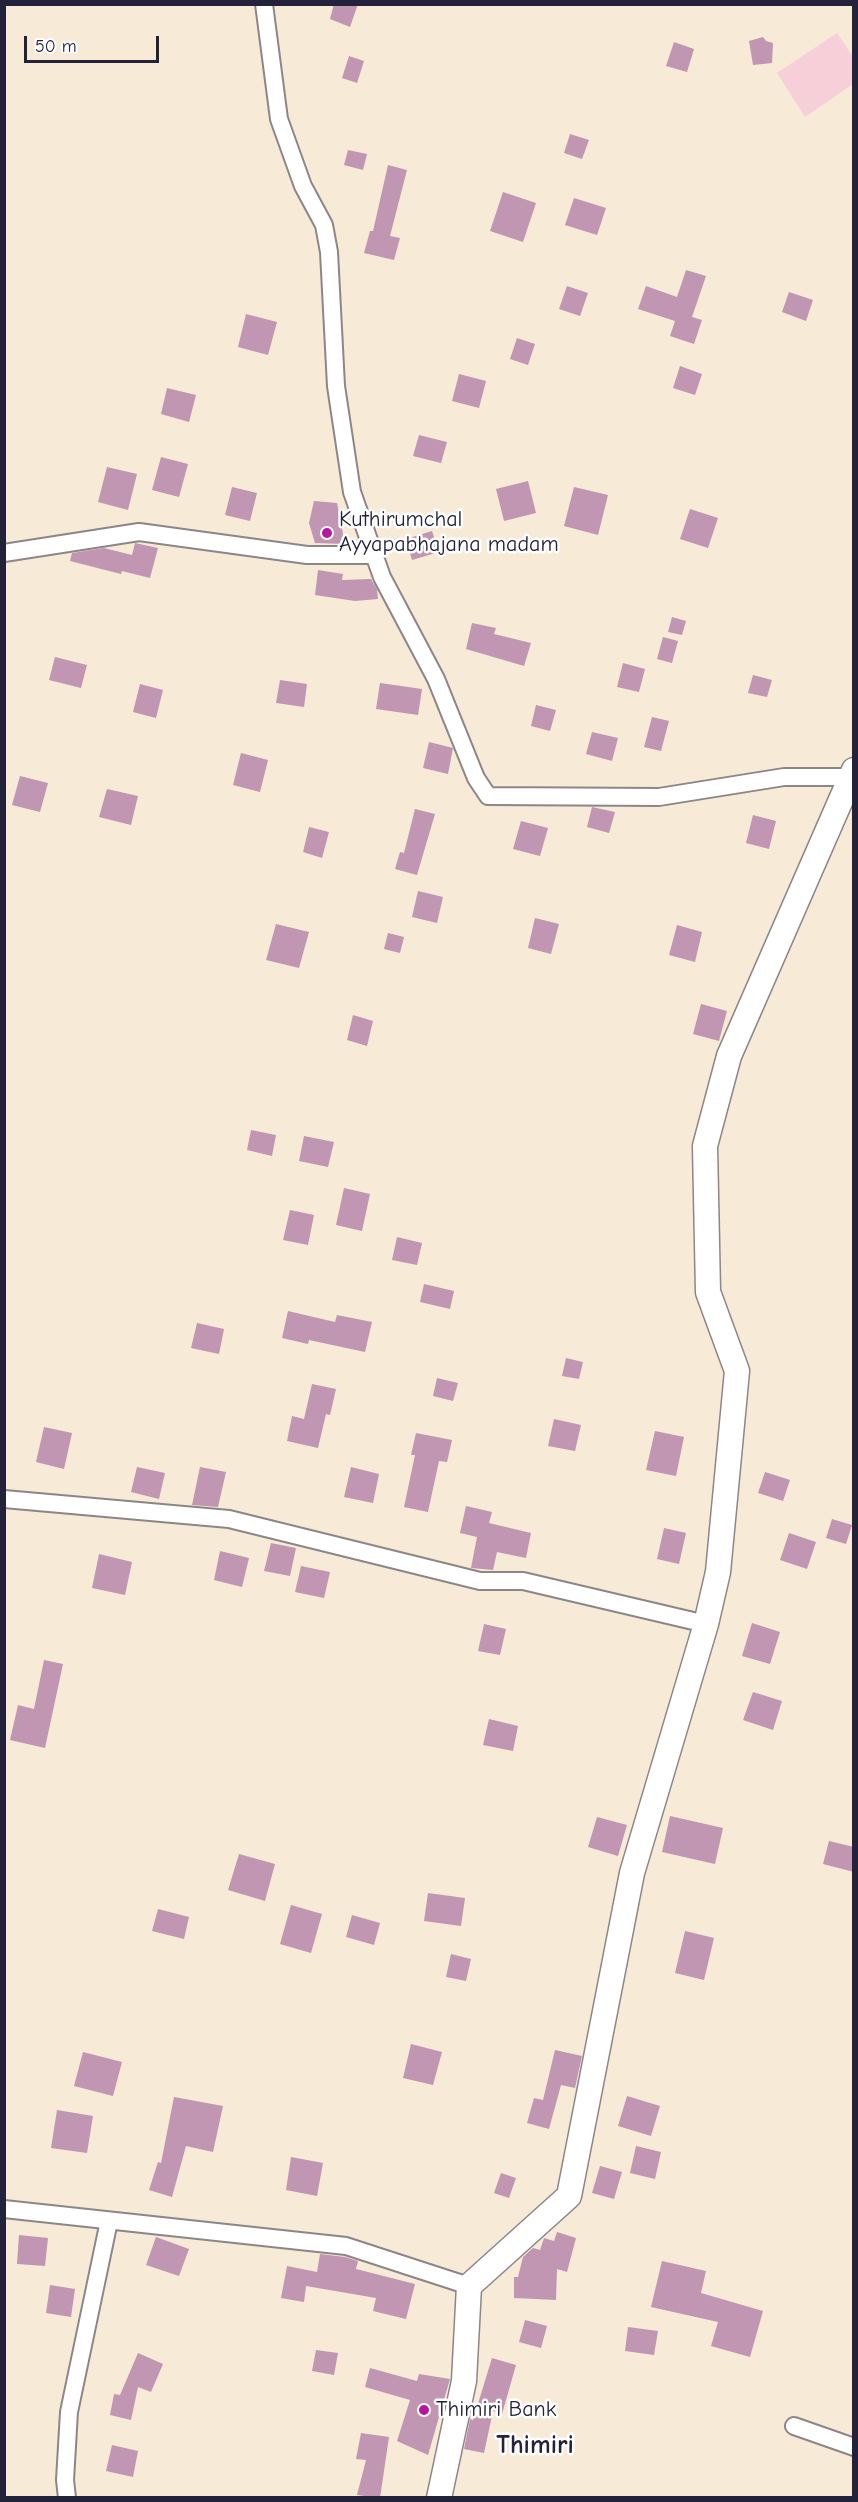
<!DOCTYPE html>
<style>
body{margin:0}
#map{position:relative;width:858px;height:2502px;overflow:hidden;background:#f7ead6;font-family:"Comic Neue",sans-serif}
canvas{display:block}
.frame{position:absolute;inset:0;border:6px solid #22223b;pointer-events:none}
.scale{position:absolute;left:24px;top:36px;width:135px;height:27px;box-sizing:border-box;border:3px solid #22223b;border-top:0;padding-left:8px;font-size:18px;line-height:21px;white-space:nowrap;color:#22223b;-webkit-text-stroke:4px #fff;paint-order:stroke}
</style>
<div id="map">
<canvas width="858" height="2502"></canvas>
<div class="frame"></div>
<div class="scale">50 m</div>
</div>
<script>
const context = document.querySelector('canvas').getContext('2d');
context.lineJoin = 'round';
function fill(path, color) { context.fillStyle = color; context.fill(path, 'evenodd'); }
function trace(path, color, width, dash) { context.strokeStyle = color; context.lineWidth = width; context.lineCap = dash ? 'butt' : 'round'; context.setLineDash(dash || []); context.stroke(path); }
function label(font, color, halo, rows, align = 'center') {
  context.font = font + ' "Comic Neue",sans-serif'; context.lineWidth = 5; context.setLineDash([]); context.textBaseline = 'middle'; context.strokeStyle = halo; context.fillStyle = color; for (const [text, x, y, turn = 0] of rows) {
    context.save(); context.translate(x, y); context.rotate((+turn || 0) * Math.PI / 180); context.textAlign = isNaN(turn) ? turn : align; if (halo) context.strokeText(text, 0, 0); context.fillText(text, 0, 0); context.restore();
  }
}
const built = new Path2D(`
 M837,33L853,57V84L805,117L777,73Z`);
const building = new Path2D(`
 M334,4H358L350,27L330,19Z
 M763,37L766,41L773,43L772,63L753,65L749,41Z
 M674,42L694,49L687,72L666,66Z
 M349,56L364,61L357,83L342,78Z
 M570,134L589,140L582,159L564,153Z
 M348,150L367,154L363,170L344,165Z
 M388,165L407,170L390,236L400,238L394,260L364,253L370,231H373Z
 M503,192L536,203L523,242L490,231Z
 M574,198L606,208L597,235L565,225Z
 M686,270L706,276L692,317L702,320L694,344L670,336L675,321L638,309L646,286L677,297Z
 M567,286L588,293L580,316L559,309Z
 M789,292L813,300L806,321L782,312Z
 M246,314L277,322L268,355L238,347Z
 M517,338L535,344L528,365L510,359Z
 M680,366L702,374L695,395L673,388Z
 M459,374L486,381L479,408L452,401Z
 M167,388L196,395L189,422L161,414Z
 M419,435L447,442L441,463L413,456Z
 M161,457L188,464L179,497L152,490Z
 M107,467L137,474L128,510L98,502Z
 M528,481L536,513L504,521L496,489Z
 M232,487L257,493L250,521L225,515Z
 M574,487L608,495L598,535L564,526Z
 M314,501L337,503L345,544L315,543L309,523Z
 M690,509L718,518L708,548L680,539Z
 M432,531L439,552L412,560L406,539Z
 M135,543L158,548L150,578L122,571L121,574L70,561L72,553L104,548L132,555Z
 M318,570L343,574L342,580L371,579L377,589L378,599L355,601L315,595Z
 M672,617L686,621L682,635L668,632Z
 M472,623L496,628L494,634L531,643L524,666L466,649Z
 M663,637L678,641L672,663L657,659Z
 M55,657L87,665L81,688L49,680Z
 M623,663L645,669L639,692L617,687Z
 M753,675L772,680L767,697L748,693Z
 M280,680L307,684L304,707L276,703Z
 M380,683L422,689L418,715L376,709Z
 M140,684L163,690L156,718L133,712Z
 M536,705L556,710L550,731L531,726Z
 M652,717L669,721L661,751L644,747Z
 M592,732L618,738L612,761L586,754Z
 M429,742L453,748L448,774L423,768Z
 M241,753L268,760L260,792L233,785Z
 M20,776L48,783L40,812L12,805Z
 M107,789L138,796L131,825L99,817Z
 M592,807L615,812L609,833L587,827Z
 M415,809L435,814L417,875L395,869L400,852L404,853Z
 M753,815L776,821L769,849L746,843Z
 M521,821L548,828L540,856L513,849Z
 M309,827L329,832L322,858L303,852Z
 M418,891L443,897L437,923L412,917Z
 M535,918L559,924L551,954L528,948Z
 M276,924L309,932L299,968L266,960Z
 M677,925L702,932L695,962L669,955Z
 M388,933L404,937L400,953L384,949Z
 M701,1004L727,1011L719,1041L693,1034Z
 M353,1015L373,1021L367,1046L347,1040Z
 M251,1130L276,1135L272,1156L247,1150Z
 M304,1136L334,1142L328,1167L299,1161Z
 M344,1188L370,1194L362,1231L336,1225Z
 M290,1210L314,1215L308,1245L283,1240Z
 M397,1237L422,1243L417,1265L392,1260Z
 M424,1284L454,1291L450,1309L420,1302Z
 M288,1311L335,1322L337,1315L372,1322L365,1352L309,1340L308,1344L282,1338Z
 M197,1323L224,1329L219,1354L191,1348Z
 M566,1358L583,1362L579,1379L562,1376Z
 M437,1378L458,1383L453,1401L433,1396Z
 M312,1384L336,1389L330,1415L326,1414L318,1448L287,1441L292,1416L304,1419Z
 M554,1419L581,1425L575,1451L548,1446Z
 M44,1427L72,1433L64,1469L36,1462Z
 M655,1431L684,1437L676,1476L646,1470Z
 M416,1433L452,1440L447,1462L439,1461L428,1512L404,1507L415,1455H411Z
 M137,1467L165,1473L159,1499L131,1492Z
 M200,1467L226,1472L218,1507L192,1505Z
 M351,1467L379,1474L373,1503L344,1497Z
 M765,1472L790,1480L783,1501L758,1493Z
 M466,1506L492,1512L489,1523L531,1533L526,1558L497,1552L493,1570L471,1568L477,1537L460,1533Z
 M832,1519L852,1525L846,1544L826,1538Z
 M664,1528L686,1533L679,1564L657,1559Z
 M789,1533L816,1542L807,1569L780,1560Z
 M271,1543L296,1548L290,1576L264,1571Z
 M220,1551L249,1558L242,1587L214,1580Z
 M99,1554L132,1562L125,1595L92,1588Z
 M301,1566L330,1572L324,1598L295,1592Z
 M752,1623L780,1632L770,1664L742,1656Z
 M484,1624L506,1629L500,1655L478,1651Z
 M44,1660L63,1664L45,1748L10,1740L18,1705L34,1709Z
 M753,1692L782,1701L773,1730L743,1720Z
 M489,1719L518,1726L513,1751L483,1745Z
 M670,1816L723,1828L715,1864L662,1852Z
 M597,1817L627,1825L618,1856L588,1847Z
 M829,1841L854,1847V1872L823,1864Z
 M239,1854L275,1864L265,1901L228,1890Z
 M428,1893L465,1898L461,1926L424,1921Z
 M291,1905L322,1914L311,1953L280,1944Z
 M158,1909L189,1917L184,1939L152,1931Z
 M352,1915L380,1923L374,1945L346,1937Z
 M685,1931L714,1938L704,1980L675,1973Z
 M451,1954L471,1959L466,1981L446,1977Z
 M411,2044L442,2052L433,2085L403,2078Z
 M555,2050L582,2056L575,2088L561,2085L549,2129L527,2123L534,2098L543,2100Z
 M83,2052L122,2062L113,2096L74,2086Z
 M627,2096L660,2106L651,2136L618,2126Z
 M174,2097L223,2106L213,2152L186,2146L172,2197L149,2190L158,2162L161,2163Z
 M57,2110L93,2116L87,2153L51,2148Z
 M636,2146L661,2152L655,2179L630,2173Z
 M291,2157L323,2163L317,2196L286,2190Z
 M600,2166L622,2172L614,2199L592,2193Z
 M501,2173L516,2178L509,2198L494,2193Z
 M557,2232L576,2238L567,2272L557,2269L556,2300L514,2298V2277H518L523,2257L533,2248L540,2250L544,2238L554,2241Z
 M19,2235L48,2238L45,2266L17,2264Z
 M156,2237L189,2249L179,2276L146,2265Z
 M320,2254L345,2257L358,2261L356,2269L415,2284L406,2319L373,2311L376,2298L306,2286L304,2302L281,2298L287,2266L317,2272Z
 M662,2261L706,2271L701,2293L763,2311L750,2357L711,2346L718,2322L651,2307Z
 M50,2285L75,2289L71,2317L46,2313Z
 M525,2320L547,2326L541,2348L519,2342Z
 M628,2327L658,2331L654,2355L625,2351Z
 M316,2350L338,2353L334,2375L312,2371Z
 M138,2353L163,2364L151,2392L138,2387L131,2420L110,2415L114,2394L120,2395Z
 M492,2358L516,2365L502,2414L493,2411L484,2453L464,2449L470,2419L473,2420Z
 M370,2368L417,2381L419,2374L450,2379L428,2455L397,2441L410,2400L365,2387Z
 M361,2433L389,2437L380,2498L357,2495L366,2460L356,2459Z
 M112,2445L138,2451L133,2477L106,2471Z`);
const street = new Path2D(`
 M264,4L279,119L303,186L324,225L329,252L336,386L352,492L382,577L436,679L476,778L488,796L659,797L784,777H850
 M4,553L139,532L307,555H374
 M4,1499L229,1519L480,1581H523L706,1624
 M4,2209L346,2246L469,2286
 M794,2426L854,2447
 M67,2498L65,2480L69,2412L109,2221`);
const secondary = new Path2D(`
 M439,2498L464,2381L469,2286L569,2196L632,1873L706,1624L718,1572L737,1371L708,1292L705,1146L729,1056L854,770`);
const markers = [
 [327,533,6,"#b5179e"],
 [424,2410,6,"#b5179e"]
];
const poiNames = [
 ["Kuthirumchal",339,520],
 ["Ayyapabhajana madam",339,545],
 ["Thimiri Bank",436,2410]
];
const quarterNames = [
 ["Thimiri",535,2446]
];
fill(built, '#f6cfd8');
fill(building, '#c096b2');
trace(street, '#8c8688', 20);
trace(secondary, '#8c8688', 27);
trace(street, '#fff', 16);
trace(secondary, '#fff', 24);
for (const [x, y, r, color] of markers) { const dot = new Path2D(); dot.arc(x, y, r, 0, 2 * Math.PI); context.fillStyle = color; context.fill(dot); trace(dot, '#fff', 2); }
label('22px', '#22223b', '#fff', poiNames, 'left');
label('bold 26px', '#22223b', '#fff', quarterNames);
</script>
